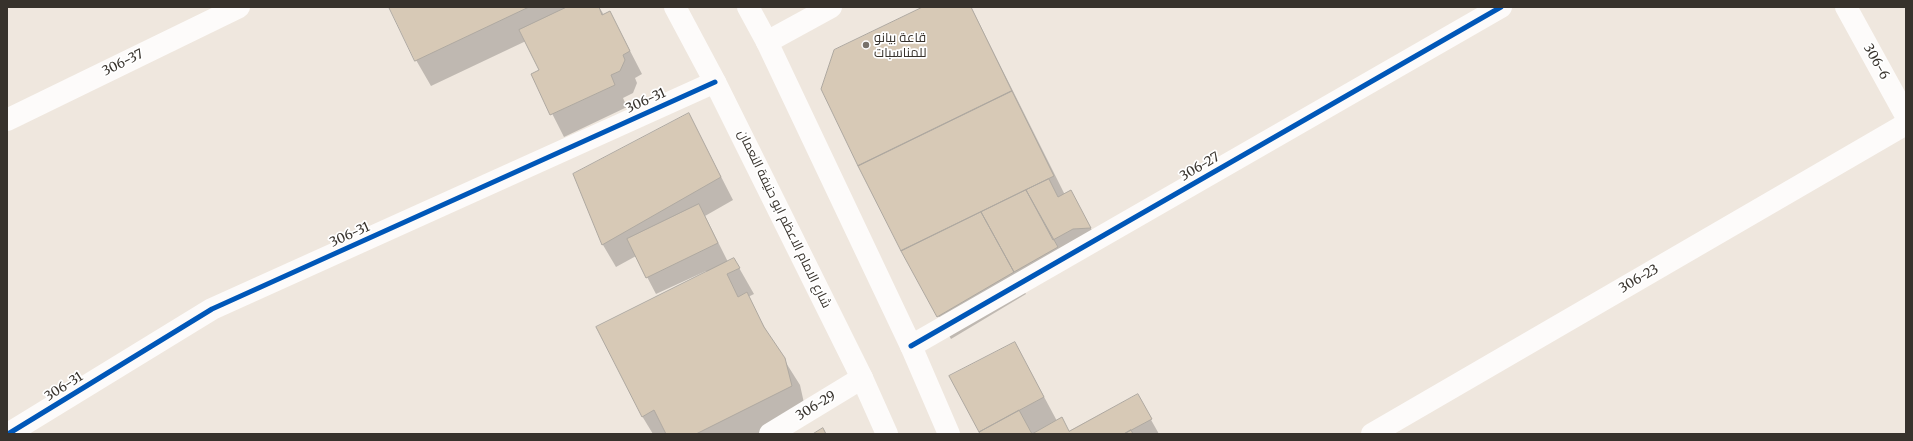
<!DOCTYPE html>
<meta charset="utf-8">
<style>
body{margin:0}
#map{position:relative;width:1913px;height:441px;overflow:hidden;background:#efe7de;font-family:Merriweather,serif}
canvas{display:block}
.frame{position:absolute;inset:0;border:8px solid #37322c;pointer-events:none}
</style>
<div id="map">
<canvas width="1913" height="441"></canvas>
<div class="frame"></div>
</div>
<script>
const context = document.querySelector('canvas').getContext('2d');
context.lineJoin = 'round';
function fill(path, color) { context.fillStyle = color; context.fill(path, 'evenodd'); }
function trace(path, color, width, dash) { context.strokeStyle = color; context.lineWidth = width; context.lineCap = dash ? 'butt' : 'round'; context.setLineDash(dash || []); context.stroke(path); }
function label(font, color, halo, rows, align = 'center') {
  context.font = font + ' Merriweather,Cairo,serif'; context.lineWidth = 3.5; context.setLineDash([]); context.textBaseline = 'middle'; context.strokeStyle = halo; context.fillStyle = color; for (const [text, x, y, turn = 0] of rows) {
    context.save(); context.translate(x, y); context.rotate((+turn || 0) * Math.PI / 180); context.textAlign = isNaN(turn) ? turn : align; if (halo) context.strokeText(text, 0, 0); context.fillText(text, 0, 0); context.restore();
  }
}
const shadow = new Path2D(`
 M390,7H599L604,15L610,12L642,74L635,78L637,83L633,93L623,98L627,107L564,137L532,74L540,71L526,41L431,86L416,60Z
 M925,7H971L1065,195L1080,208L1100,245L1023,289L1026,294L951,339L902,251L822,89Z
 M689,114L733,200L705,216L728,262L734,259L754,294L748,297L771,339L800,385L806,412L762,434H653L642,416L707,272L706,271L656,294L636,256L616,267L603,245L574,174Z
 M1027,365L1057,421L1069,432L1137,395L1159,434H981Z`);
const building = new Path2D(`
 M389,7H529L415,61Z
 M567,7H599L602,15L610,11L630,51L623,55L625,60L620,71L611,75L615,85L550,115L531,74L539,70L519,30Z
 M923,7H971L1012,91L858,166L821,89L834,50Z
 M1012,91L1054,176L901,251L858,166Z
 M689,113L721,177L602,245L573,174Z
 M1049,179L1058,197L1071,190L1091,228L1073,229L1053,240L1026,190Z
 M1026,190L1058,247L1014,272L981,212Z
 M699,204L718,243L646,278L627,239Z
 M981,212L1014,272L937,317L901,251Z
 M734,258L740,268L727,274L738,297L747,292L764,327L785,358L792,386L696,434H666L654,410L642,417L596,327Z
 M1015,342L1044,397L979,432L949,376Z
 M1138,394L1152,419L1124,434H980L979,432L1019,410L1032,434L1062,417L1069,431Z
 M823,428L826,434H813Z
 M1131,430L1133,434H1124Z`);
const minor = new Path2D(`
 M1846,7L1906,116
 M767,42L831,7
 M7,120L239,7
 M911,346L1501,7
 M8,434L212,309L715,82
 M770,434L862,378
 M1372,434L1906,124`);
const secondary = new Path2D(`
 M675,7L715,82L862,378L887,434
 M748,7L767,42L911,346L949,434`);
const cycleway = new Path2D(`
 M911,346L1501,7
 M8,434L212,309L715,82`);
const markers = [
 [866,45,4,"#77716a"]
];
const poiNames = [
 ["قاعة بيانو",874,38],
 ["للمناسبات",874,53]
];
const streetNames = [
 ["306-6",1876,62,61],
 ["306-37",123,63,-26],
 ["306-31",646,101,-24],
 ["306-27",1200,167,-30],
 ["شارع الامام الاعظم ابو حنيفة النعمان",784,219,64],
 ["306-31",350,235,-24],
 ["306-23",1639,279,-30],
 ["306-31",64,387,-32],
 ["306-29",816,406,-31]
];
fill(shadow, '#0003');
fill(building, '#d7c9b6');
trace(building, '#aea8a0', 1);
trace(minor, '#fdfbfa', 22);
trace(secondary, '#fdfbfa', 22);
trace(cycleway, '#0057b8', 5);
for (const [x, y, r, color] of markers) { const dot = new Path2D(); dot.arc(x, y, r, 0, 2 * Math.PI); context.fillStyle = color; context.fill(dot); trace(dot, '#fff', 1.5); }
label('13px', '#37322c', '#fff', poiNames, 'left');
label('13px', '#37322c', '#fff', streetNames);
</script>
